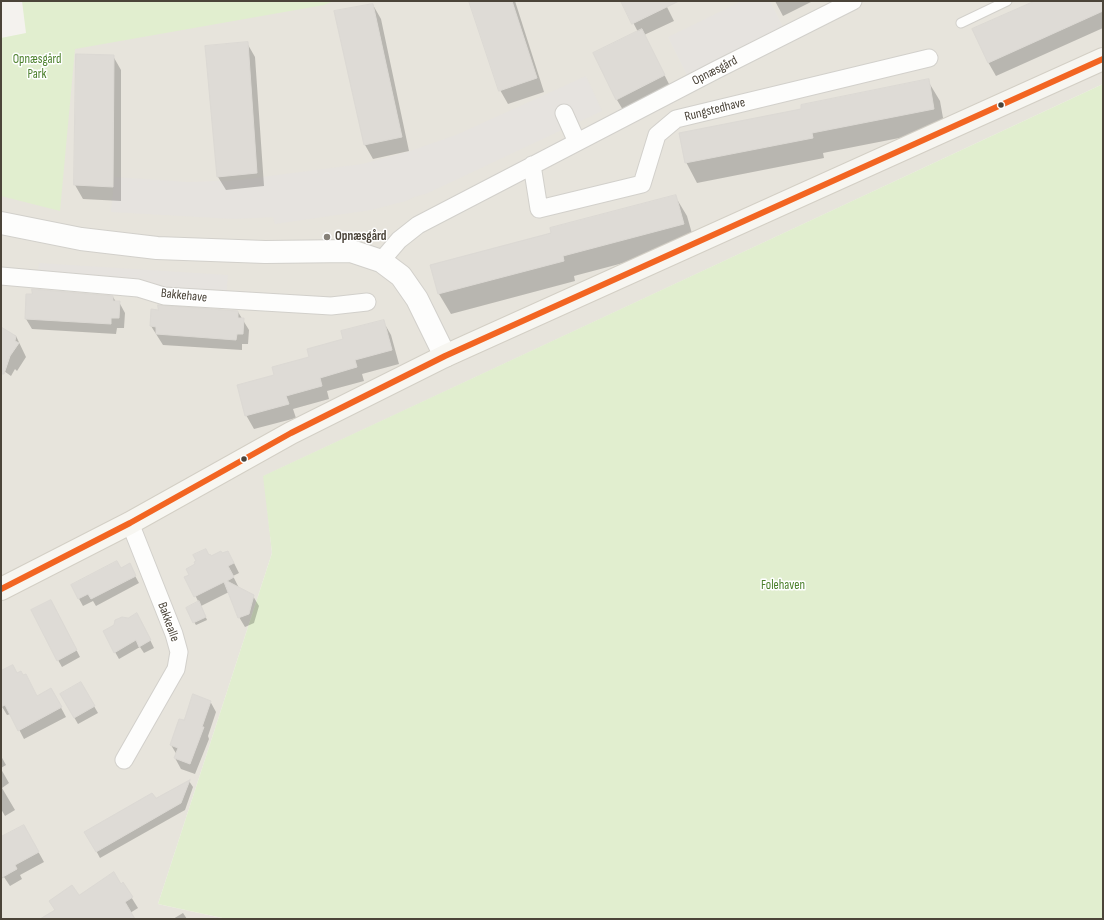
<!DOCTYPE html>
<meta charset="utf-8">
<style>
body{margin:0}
#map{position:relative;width:1104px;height:920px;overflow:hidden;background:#f4f2ee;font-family:"Sofia Sans Condensed",sans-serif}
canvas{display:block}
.frame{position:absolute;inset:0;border:2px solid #4b4439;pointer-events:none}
</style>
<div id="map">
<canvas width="1104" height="920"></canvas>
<div class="frame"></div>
</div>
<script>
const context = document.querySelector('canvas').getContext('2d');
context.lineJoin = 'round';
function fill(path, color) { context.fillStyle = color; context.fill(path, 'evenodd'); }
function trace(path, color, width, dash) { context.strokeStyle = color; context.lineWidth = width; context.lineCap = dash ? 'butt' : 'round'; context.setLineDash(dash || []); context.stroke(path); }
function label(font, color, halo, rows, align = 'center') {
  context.font = font + ' "Sofia Sans Condensed",sans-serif'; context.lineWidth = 3; context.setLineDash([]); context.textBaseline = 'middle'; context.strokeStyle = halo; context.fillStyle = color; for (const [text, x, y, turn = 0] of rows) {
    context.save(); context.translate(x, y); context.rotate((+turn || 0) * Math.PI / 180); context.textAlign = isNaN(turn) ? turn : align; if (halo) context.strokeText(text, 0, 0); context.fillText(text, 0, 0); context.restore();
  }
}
const residential = new Path2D(`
 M331,1H1103V84L264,476L272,553L158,904L227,919H1V55Z`);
const green = new Path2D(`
 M22,1H334L324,5L75,49L60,211L1,196V38L26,33Z
 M1103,84V919H227L158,904L272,553L263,476Z`);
const parking = new Path2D(`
 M742,1H770L785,31L689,79L668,37Z
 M586,76L602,111L428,193L414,197L406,201L371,210L275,224L273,217L234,219L111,212L114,177L188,182L239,180L362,164L410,151L456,135Z
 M39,263L228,275L226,296L37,278Z`);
const shadow = new Path2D(`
 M470,1H515L544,92L508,104L500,90Z
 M622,1H664L674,21L644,35L670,86L623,110L617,100L638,32Z
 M775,1H813L783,16Z
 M1038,1H1103V28L996,76L988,62Z
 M373,5L381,19L409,151L373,159L365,145Z
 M247,43L255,57L264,186L226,190L218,177Z
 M77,55L113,56L121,70V201L83,199L75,185Z
 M928,81L940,101L945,129L823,153L824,158L697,183L686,162L803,110Z
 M675,196L687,216L695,244L574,276L575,281L451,314L439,294L432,265L552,233Z
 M113,297L116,302H119L125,313L124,328H117L116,334L32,329L26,319Z
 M238,312L249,330L248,344H242V350L163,345L151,326Z
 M383,321L391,335L399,364L362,374L364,381L327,391L329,399L293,409L296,418L254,429L246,415L276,376Z
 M1,328L16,336L26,357L17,371L15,369L11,376L1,369Z
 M209,556L233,561L239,573L233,576L239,588L253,596L259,606L254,623L245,627L239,617L229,592L201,606L207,620L196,625L194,622L199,603L186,577L190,575Z
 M129,565L139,583L96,606L93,601L83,606L72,586L121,569Z
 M55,608L80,657L62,667L58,660Z
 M141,621L154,648L144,653L140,647L119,659L115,652Z
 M1,672L17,674L37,697L51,689L66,717L24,739L11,714L7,715L1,705Z
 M81,684L98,713L78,724L61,695Z
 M210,701L216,712L208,736L209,739L195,774L181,769L175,758L177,755L171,745L184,721Z
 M1,756L6,765L1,768Z
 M1,769L9,783L2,788L15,810L5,816L1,809Z
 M189,781L193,787L185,810L100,858L86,832L155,800Z
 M24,826L44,862L20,875L22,879L10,886L4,877L1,879V839Z
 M123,884L138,908L130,913L134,919H56L78,896Z
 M183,913L187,919H173Z`);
const building = new Path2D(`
 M469,1H512L537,78L499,91Z
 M621,1H679L632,24Z
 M1035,1H1103V11L988,63L972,29Z
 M373,4L402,137L364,145L334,11Z
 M642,29L665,75L616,100L593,53Z
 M248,42L257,173L217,177L205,46Z
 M76,54L114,55L113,187L74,185Z
 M929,79L934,109L812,133L813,138L685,163L679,133L801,109V105Z
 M676,195L684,224L563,256L564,261L438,294L430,265L551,233L550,228Z
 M32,289L113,296V301H120L119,318H111V324L25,319L26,294H32Z
 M158,305L238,311V318H244L243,334H237L236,340L156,334V327L150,326L151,309L158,310Z
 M384,320L392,350L355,360L357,367L320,378L322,386L286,396L289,404L245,416L237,385L274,375L272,367L309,357L307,349L343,339L341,331Z
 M1,327L16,336L15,341L19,343L10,356L4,374H1Z
 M206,549L209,555L210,554L211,556L221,551L222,553L228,551L234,563L228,566L234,577L227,581L254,595L249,614L238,618L224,582L194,597L184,577L189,575L186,569L195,564L194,562L196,561L193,555Z
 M117,561L121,568L130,563L136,576L91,599L88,594L78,599L71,585Z
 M51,600L77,650L57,661L31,610Z
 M199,601L206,617L193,623L186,608Z
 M137,613L151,640L139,647L136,640L114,653L103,631L114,625L115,620L122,617L128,618Z
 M13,665L17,673L21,671L23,675L26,674L37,696L51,688L62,707L18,731L5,705L1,707V671Z
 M81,682L95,706L74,718L60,694Z
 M193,694L211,701L202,727H204L190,764L174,758L178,748L170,745L179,719L184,720Z
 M190,780L181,803L96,852L84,832L152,793L156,798Z
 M24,825L39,852L15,865L17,869L1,878V837Z
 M114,872L121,884L123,882L133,897L125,902L135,919H40L55,910L49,901L72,885L79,895Z`);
const service = new Path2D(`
 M961,23L1007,1`);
const minor = new Path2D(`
 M564,113L577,142
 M532,165L539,209L642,184L657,135L676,119L929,58
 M381,261L399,240L418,225L716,70L853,1
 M1,276L138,288L164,296L331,306L367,302
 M124,760L176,669L179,652L174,634L130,523`);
const tertiary = new Path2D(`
 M1,223L81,239L157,248L265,252L351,251L381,261L401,276L417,299L445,356`);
const secondary = new Path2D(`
 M1,589L130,523L291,433L445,356L1103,59`);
const bus1 = new Path2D(`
 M1,589L130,523L291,433L445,356L1103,59`);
const markers = [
 [1001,105,3.5,"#4b4439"],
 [327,237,4,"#868178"],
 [244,459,3.5,"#4b4439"]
];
const parkNames = [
 ["Opnæsgård",37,60],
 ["Park",37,75],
 ["Folehaven",783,586]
];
const streetNames = [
 ["Opnæsgård",715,71,-27],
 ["Rungstedhave",715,110,-14],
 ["Bakkehave",184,296,6],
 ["Bakkealle",168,622,70]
];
const poiNames = [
 ["Opnæsgård",335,237]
];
fill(residential, '#e7e4dc');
fill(green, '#e1eecf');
fill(parking, '#e6e3df');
fill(shadow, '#0003');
fill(building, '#dedbd6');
trace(building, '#dcd9d4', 1);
trace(service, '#d2d0cb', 11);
trace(minor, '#d2d0cb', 19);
trace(tertiary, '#d2d0cb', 24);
trace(secondary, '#d3cfc5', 24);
trace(service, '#fdfdfc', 9);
trace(minor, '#fdfdfc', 17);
trace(tertiary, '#fdfdfc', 22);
trace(secondary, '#f7f6f1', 22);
trace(bus1, '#f26522', 6);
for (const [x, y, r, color] of markers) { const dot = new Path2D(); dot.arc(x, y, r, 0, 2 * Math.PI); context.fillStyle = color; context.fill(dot); trace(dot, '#fff', 1.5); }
label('13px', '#4a7f2a', '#fff', parkNames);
label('13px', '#4b4439', '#fff', streetNames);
label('bold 13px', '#4b4439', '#fff', poiNames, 'left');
</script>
